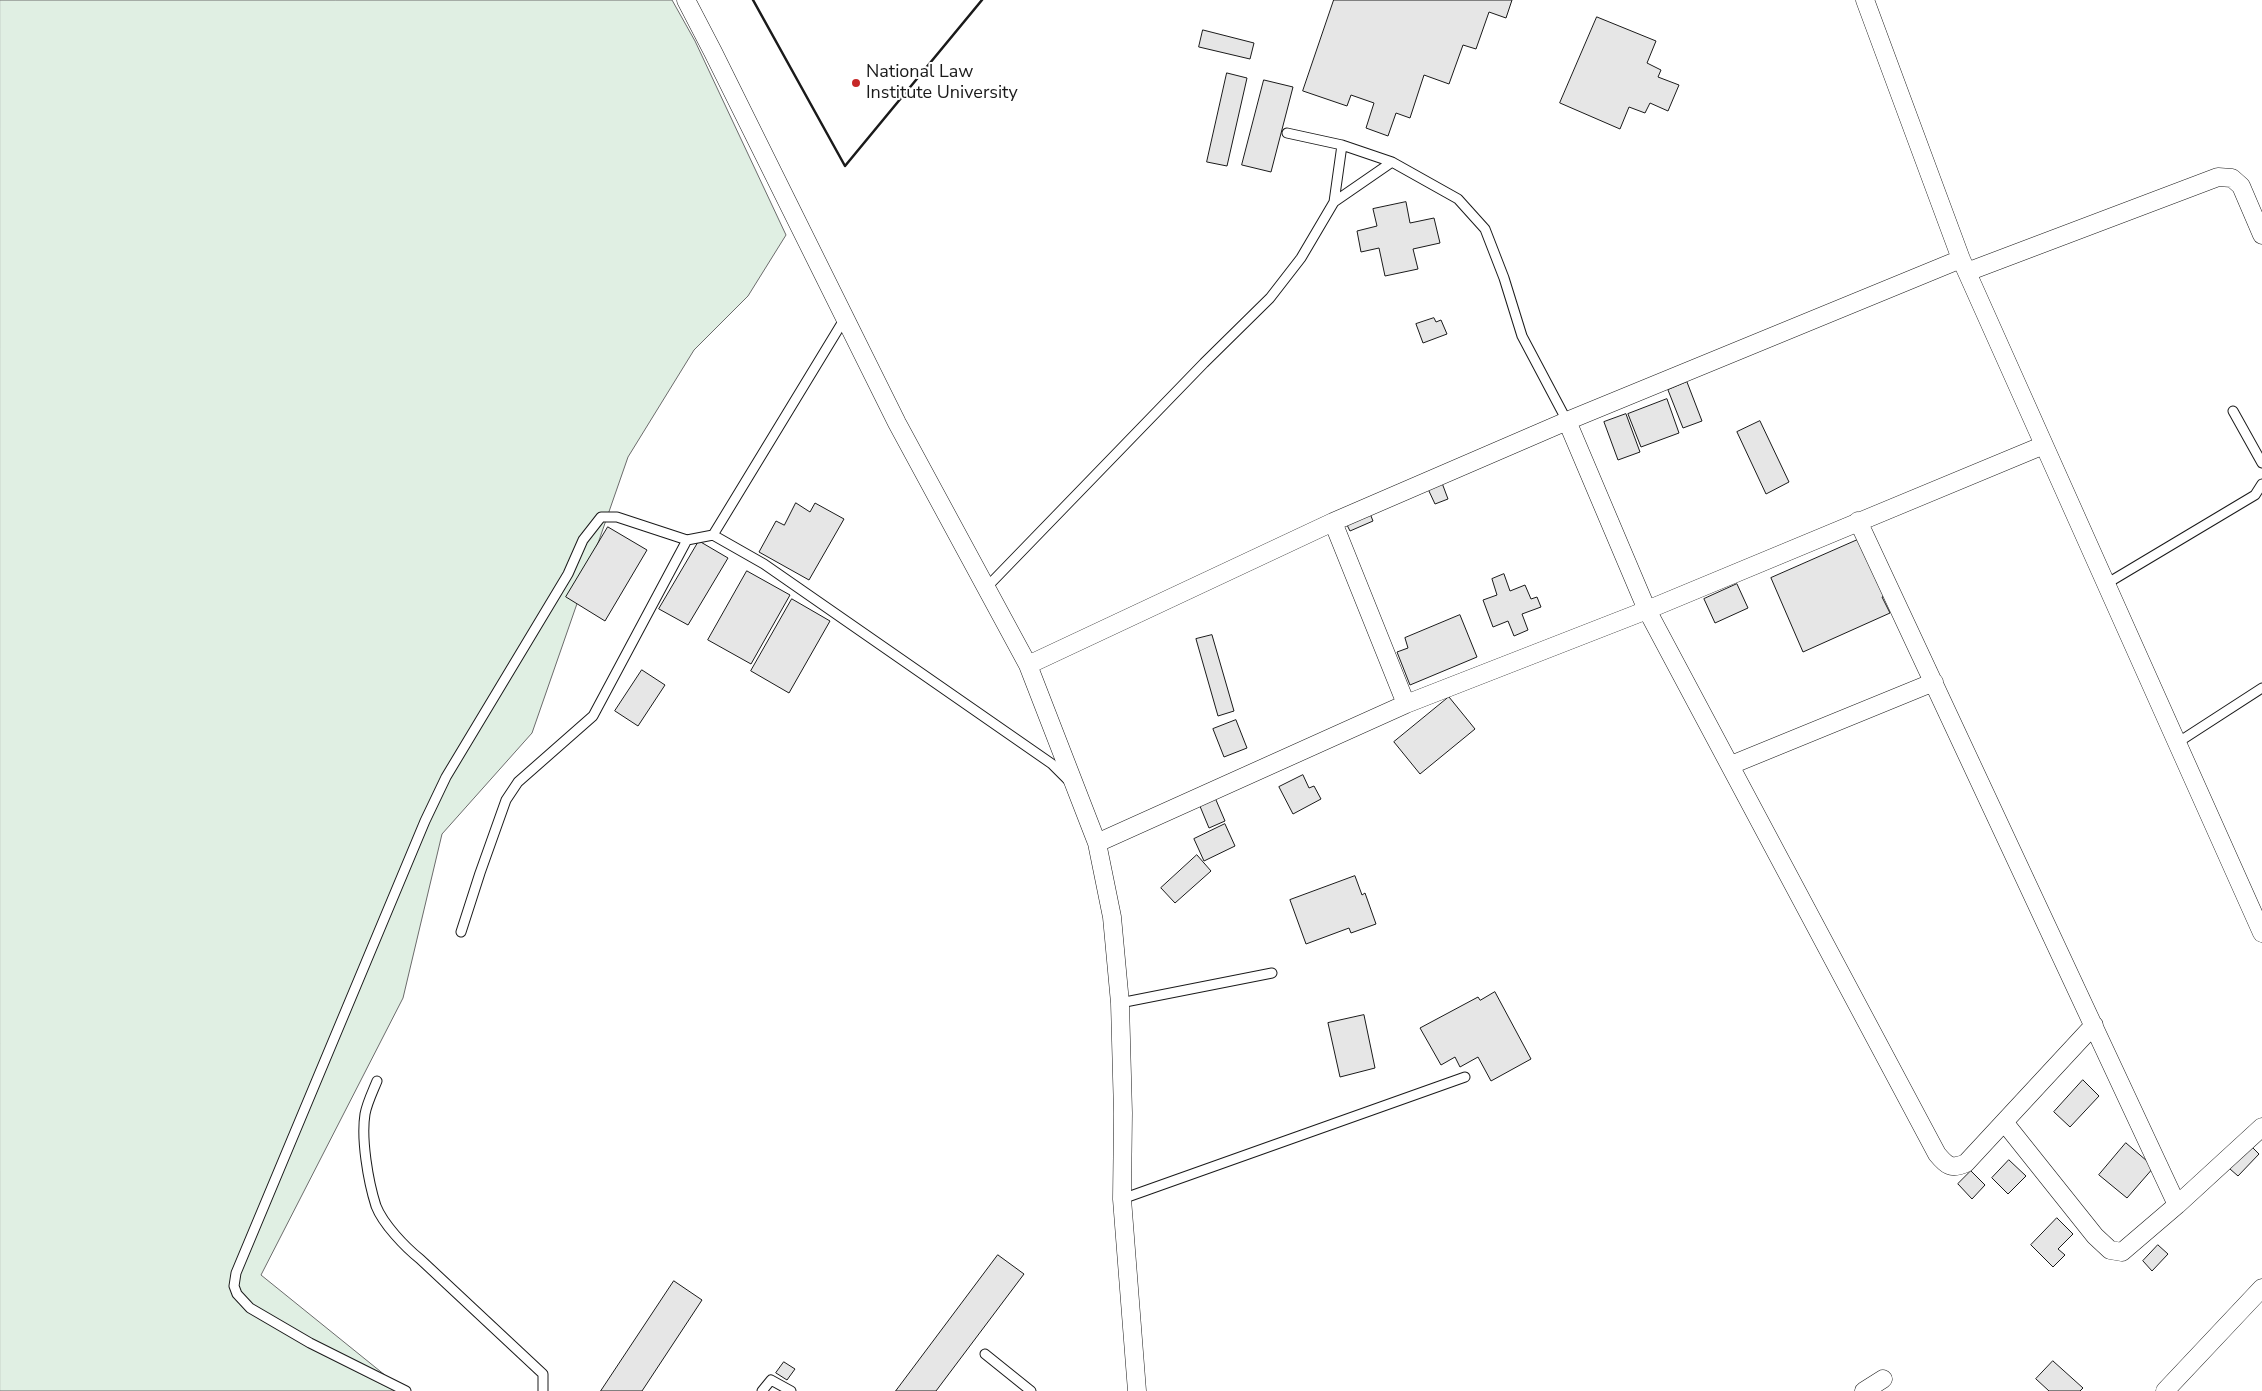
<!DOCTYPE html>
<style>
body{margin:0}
canvas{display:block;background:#fff}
</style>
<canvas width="2262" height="1391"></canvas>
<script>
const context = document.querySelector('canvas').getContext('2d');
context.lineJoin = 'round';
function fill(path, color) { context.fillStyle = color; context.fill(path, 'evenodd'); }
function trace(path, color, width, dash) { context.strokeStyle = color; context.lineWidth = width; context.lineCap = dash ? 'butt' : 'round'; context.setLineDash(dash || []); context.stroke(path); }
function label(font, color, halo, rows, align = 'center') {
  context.font = font + ' "Nunito Sans",sans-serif'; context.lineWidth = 4; context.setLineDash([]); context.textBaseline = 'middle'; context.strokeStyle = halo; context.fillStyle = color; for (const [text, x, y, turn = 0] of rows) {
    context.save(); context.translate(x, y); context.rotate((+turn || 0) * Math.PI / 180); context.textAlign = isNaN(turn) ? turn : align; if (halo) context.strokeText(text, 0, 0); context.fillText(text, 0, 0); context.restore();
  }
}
const green = new Path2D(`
 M0,0H672L695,41L786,235L748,296L694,350L628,457L532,733L442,834L403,998L261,1275L396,1384L398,1391H0Z`);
const building = new Path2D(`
 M1334,0H1512L1506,18L1489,12L1476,49L1463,45L1449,84L1424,75L1410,118L1396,113L1388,136L1366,128L1374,103L1351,95L1347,106L1303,91Z
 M1597,17L1656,41L1647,63L1661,70L1658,77L1679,85L1668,111L1650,103L1645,113L1629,107L1620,129L1560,103Z
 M1203,30L1254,43L1250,59L1199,47Z
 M1227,73L1247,78L1227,166L1207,162Z
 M1264,80L1293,87L1271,172L1242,165Z
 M1406,202L1410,223L1434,218L1440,243L1413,249L1418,269L1385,276L1379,248L1361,252L1357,231L1377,226L1373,209Z
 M1434,318L1436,322L1441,320L1447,334L1423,343L1416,324Z
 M1687,382L1702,421L1683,428L1668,390Z
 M1667,399L1679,433L1641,447L1628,414Z
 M1626,414L1640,452L1618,460L1604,422Z
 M1760,421L1789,482L1766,494L1737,432Z
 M1442,483L1448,499L1435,504L1428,489Z
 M796,503L810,512L815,503L844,519L809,580L759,552L776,521L784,525Z
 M1369,511L1373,521L1350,531L1345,521Z
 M608,527L647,550L605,621L566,597Z
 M1862,538L1887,595L1882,597L1890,613L1803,652L1771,578Z
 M699,541L728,558L688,625L659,609Z
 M747,571L790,595L751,664L708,640Z
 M1504,574L1510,591L1525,585L1531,599L1537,597L1541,607L1522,614L1528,630L1514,636L1508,621L1493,627L1483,600L1497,595L1492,579Z
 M1737,584L1748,608L1715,623L1704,599Z
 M792,599L830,621L789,693L751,671Z
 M1460,615L1477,657L1410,685L1397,652L1408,648L1405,638Z
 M1212,635L1234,711L1218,716L1196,639Z
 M642,670L665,685L638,726L615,711Z
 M1449,697L1475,729L1420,774L1394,742Z
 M1236,720L1247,748L1224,757L1213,729Z
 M1303,775L1309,788L1314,786L1321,799L1293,814L1279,787Z
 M1213,793L1225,821L1209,828L1197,799Z
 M1225,824L1235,846L1204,861L1194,839Z
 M1197,855L1211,871L1175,903L1161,888Z
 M1355,876L1362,895L1365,893L1376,924L1351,933L1349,928L1306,944L1290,900Z
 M1495,992L1531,1059L1491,1081L1478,1057L1460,1067L1455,1057L1441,1065L1420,1028L1478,997L1480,1000Z
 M1364,1015L1375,1068L1340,1077L1328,1023Z
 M2083,1080L2099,1096L2070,1127L2054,1112Z
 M2126,1143L2154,1167L2127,1198L2099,1175Z
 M2251,1146L2259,1154L2238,1176L2230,1169Z
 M2009,1160L2026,1176L2008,1194L1992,1178Z
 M1971,1171L1985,1185L1972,1199L1958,1184Z
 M2057,1218L2073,1234L2058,1249L2065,1255L2053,1267L2031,1245Z
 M2158,1245L2168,1254L2152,1271L2143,1261Z
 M998,1255L1024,1274L936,1391H896Z
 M674,1281L702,1300L642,1391H601Z
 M2053,1361L2083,1388L2080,1391H2049L2036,1379Z
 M784,1362L795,1369L787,1380L776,1373Z`);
const service = new Path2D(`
 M1287,133L1342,145L1392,162L1458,199L1485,229L1504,278L1522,336L1567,421
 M1334,202L1392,162
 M2233,411L2262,463
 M713,535L845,318
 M2106,584L2255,495L2262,484
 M986,588L1204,363L1270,298L1301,258L1334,202L1342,145
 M2177,743L2262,688
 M461,932L480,873L506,800L518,782L593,716L687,540L713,535L764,564L1052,764L1069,781
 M1120,1003L1272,973
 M377,1081C373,1091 367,1103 365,1114C361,1139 368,1181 376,1206C383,1224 405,1247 420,1259L543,1374V1391
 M1122,1199L1465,1077
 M985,1354L1031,1391
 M406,1391L310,1343L250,1308L237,1294L234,1286L236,1273L425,821L446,777L568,574L583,540L601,517H617L687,540
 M762,1391L771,1380L791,1391`);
const minor = new Path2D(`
 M686,0L713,52L897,423L1028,665L1097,843L1112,917L1120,1003L1123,1113L1122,1199L1137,1391
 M1865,0L1961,259L2262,933
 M1967,272L2218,177L2232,178L2241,186L2262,235
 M1567,421L1647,610L1937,1154C1946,1165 1951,1170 1966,1163L2094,1025
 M1858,521L2177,1205
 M1333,522L1406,704
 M1028,665L1333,522L1567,421L1961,259
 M1731,765L1934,682
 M1097,843L1406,704L1647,610L2044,445
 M2004,1122L2095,1236L2110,1250L2122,1252L2177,1205L2262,1127
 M1864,1391L1883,1379
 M2165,1391L2262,1288`);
const wall = new Path2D(`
 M753,0L845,166L982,0`);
const markers = [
 [856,83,5,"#c62828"]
];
const poiNames = [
 ["National Law",866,73],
 ["Institute University",866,94]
];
fill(green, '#e0efe3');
trace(green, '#6a6a6a', 1);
fill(building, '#e6e6e6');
trace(building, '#1a1a1a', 1);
trace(service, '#1a1a1a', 11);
trace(minor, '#1a1a1a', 19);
trace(service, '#fff', 9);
trace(minor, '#fff', 18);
trace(wall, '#1a1a1a', 2.5);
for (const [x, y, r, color] of markers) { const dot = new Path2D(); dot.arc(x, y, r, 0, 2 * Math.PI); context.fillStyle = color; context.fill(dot); trace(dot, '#fff', 2); }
label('18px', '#1a1a1a', '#fff', poiNames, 'left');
</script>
